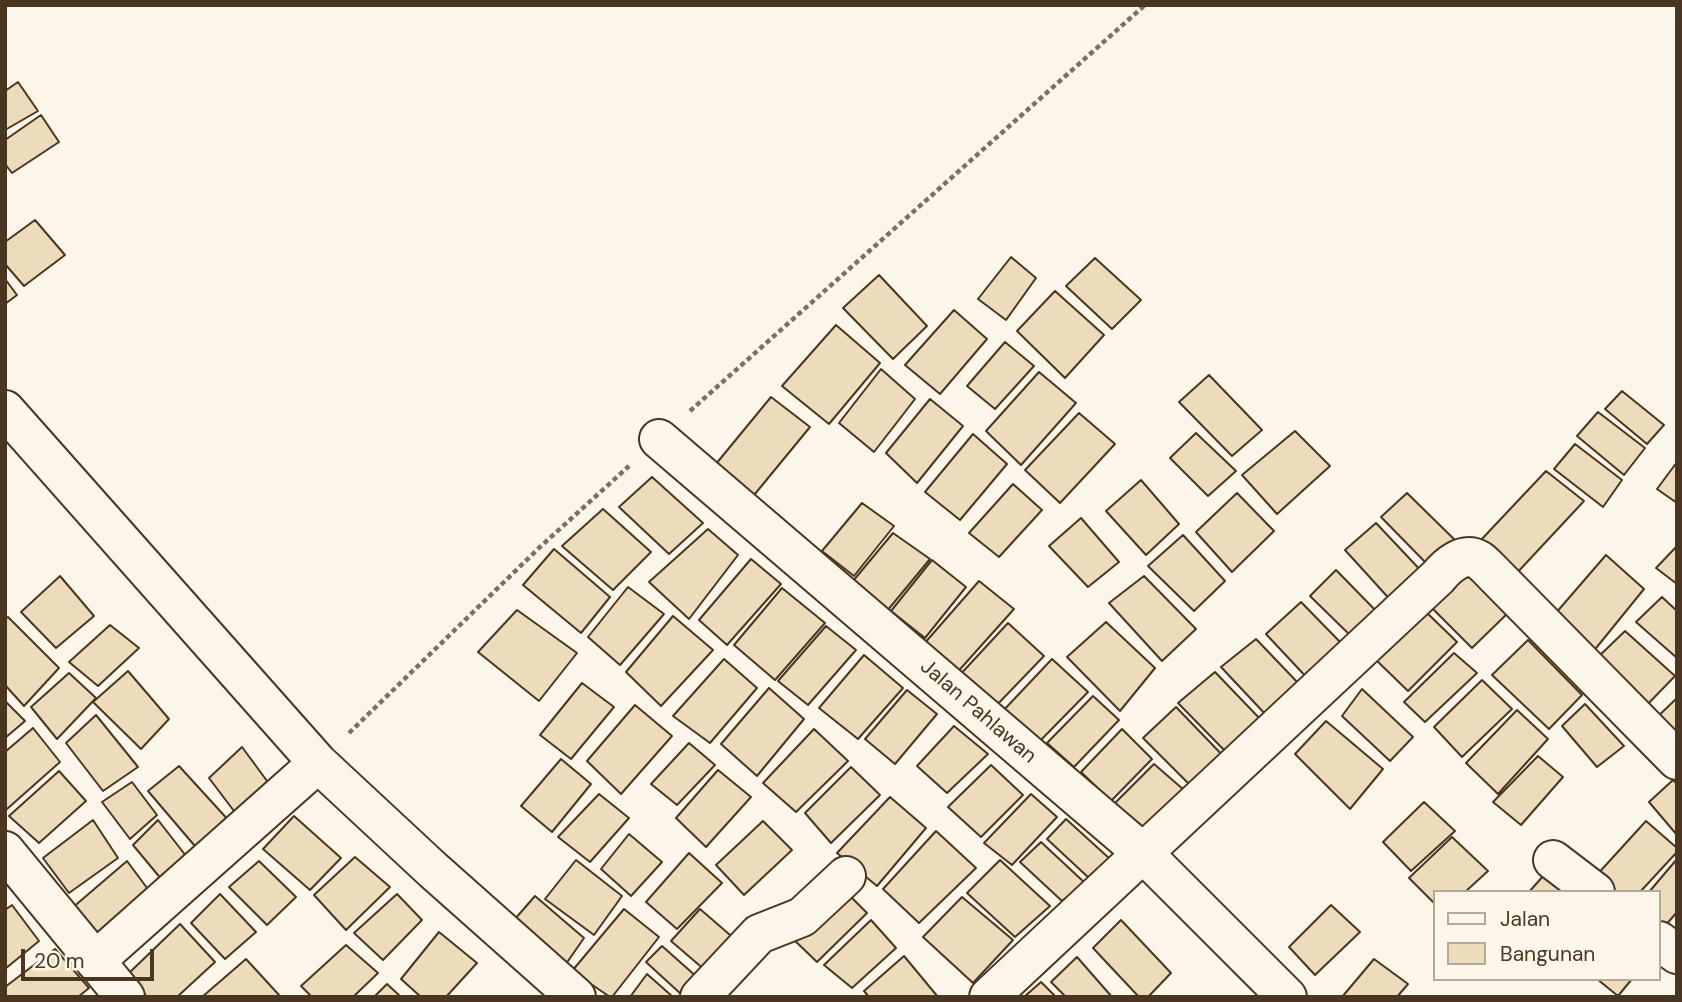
<!DOCTYPE html>
<style>
body{margin:0}
#map{position:relative;width:1682px;height:1002px;overflow:hidden;background:#fbf6e9;font-family:"DM Sans",sans-serif}
canvas{display:block}
.frame{position:absolute;inset:0;border:7px solid #4a3520;pointer-events:none}
.legend{position:absolute;left:1433px;top:890px;width:228px;height:91px;box-sizing:border-box;background:#fbf6e9;border:2px solid #b4a999;margin:0;padding:9px 12px;list-style:none;font-size:21px;color:#4a3520}
.legend li{display:flex;align-items:center;gap:14px;height:35px}
.legend b{width:35px;border:2px solid #b4a999}
.scale{position:absolute;left:21px;top:949px;width:133px;height:32px;box-sizing:border-box;border:4px solid #4a3520;border-top:0;padding-left:9px;font-size:21px;line-height:24px;white-space:nowrap;color:#4a3520;-webkit-text-stroke:5px #fbf6e9;paint-order:stroke}
</style>
<div id="map">
<canvas width="1682" height="1002"></canvas>
<div class="frame"></div>
<ul class="legend">
<li><b style="height:9px;background:#fbf6e9"></b>Jalan</li>
<li><b style="height:19px;background:#ecdcbc"></b>Bangunan</li>
</ul>
<div class="scale">20 m</div>
</div>
<script>
const context = document.querySelector('canvas').getContext('2d');
context.lineJoin = 'round';
function fill(path, color) { context.fillStyle = color; context.fill(path, 'evenodd'); }
function trace(path, color, width, dash) { context.strokeStyle = color; context.lineWidth = width; context.lineCap = dash ? 'butt' : 'round'; context.setLineDash(dash || []); context.stroke(path); }
function label(font, color, halo, rows, align = 'center') {
  context.font = font + ' "DM Sans",sans-serif'; context.lineWidth = 5; context.setLineDash([]); context.textBaseline = 'middle'; context.strokeStyle = halo; context.fillStyle = color; for (const [text, x, y, turn = 0] of rows) {
    context.save(); context.translate(x, y); context.rotate((+turn || 0) * Math.PI / 180); context.textAlign = isNaN(turn) ? turn : align; if (halo) context.strokeText(text, 0, 0); context.fillText(text, 0, 0); context.restore();
  }
}
const building = new Path2D(`
 M18,82L38,111L5,130V91Z
 M41,115L59,142L12,173L5,164V140Z
 M35,220L65,255L24,286L5,264V242Z
 M1011,257L1036,278L1006,320L978,299Z
 M1095,258L1141,300L1112,329L1066,286Z
 M879,275L927,326L893,359L843,308Z
 M5,279L17,295L5,304Z
 M1055,291L1104,335L1065,378L1017,331Z
 M954,310L987,339L940,394L905,365Z
 M836,325L880,363L829,424L782,386Z
 M1005,342L1034,366L995,409L967,386Z
 M881,369L915,399L874,452L839,423Z
 M1039,372L1076,403L1021,465L986,431Z
 M1209,375L1262,430L1232,456L1179,402Z
 M1622,391L1664,425L1647,444L1605,409Z
 M771,397L810,427L750,500L711,470Z
 M930,399L963,426L917,483L886,453Z
 M1598,412L1645,448L1624,475L1577,436Z
 M1079,413L1115,444L1060,503L1025,470Z
 M1295,431L1330,466L1277,514L1242,475Z
 M1196,433L1236,471L1208,496L1170,458Z
 M973,434L1007,464L960,520L925,492Z
 M1575,444L1622,480L1603,507L1554,469Z
 M1677,462V503L1657,489Z
 M1546,471L1584,501L1515,575L1480,541Z
 M652,477L703,523L669,554L619,507Z
 M1141,480L1179,524L1146,555L1106,511Z
 M1013,484L1042,510L999,557L969,533Z
 M1237,493L1274,531L1232,572L1196,532Z
 M1407,493L1458,543L1429,566L1381,517Z
 M862,503L894,526L854,576L822,551Z
 M603,509L651,552L613,590L562,546Z
 M1081,518L1119,562L1088,587L1049,546Z
 M1376,523L1425,575L1395,605L1345,550Z
 M708,529L738,555L689,619L649,582Z
 M893,533L930,559L882,617L848,587Z
 M1183,535L1225,581L1194,611L1148,566Z
 M1677,546V584L1656,568Z
 M554,549L610,597L581,633L523,585Z
 M1606,555L1644,589L1588,658L1549,621Z
 M751,559L781,584L727,645L699,620Z
 M932,560L966,587L925,638L891,611Z
 M1469,569L1512,609L1472,648L1429,605Z
 M1336,570L1380,615L1354,639L1310,596Z
 M60,576L94,616L56,648L21,612Z
 M1144,576L1196,629L1162,661L1109,603Z
 M979,581L1014,609L954,676L923,645Z
 M628,587L664,614L620,665L588,637Z
 M782,588L825,623L775,680L734,645Z
 M1662,597L1677,611V658L1636,622Z
 M1301,602L1342,644L1310,681L1266,634Z
 M517,610L577,653L539,701L478,652Z
 M1424,610L1457,642L1408,691L1373,657Z
 M673,616L713,650L661,706L626,672Z
 M8,617L59,668L24,706L5,685V619Z
 M1106,622L1155,668L1120,711L1067,657Z
 M1008,623L1044,656L992,710L957,678Z
 M110,625L139,648L98,686L69,662Z
 M826,626L856,650L808,705L778,681Z
 M1625,631L1675,676L1643,709L1592,663Z
 M1256,639L1300,685L1267,716L1221,667Z
 M1528,640L1582,695L1549,729L1492,675Z
 M1454,653L1477,673L1425,722L1404,702Z
 M864,655L903,688L858,739L819,708Z
 M724,659L757,688L710,743L673,716Z
 M1052,659L1088,692L1035,746L1001,713Z
 M128,671L169,719L141,749L93,702Z
 M1215,672L1263,722L1228,754L1178,703Z
 M69,673L96,698L57,739L31,707Z
 M1482,680L1512,709L1462,757L1434,727Z
 M582,683L614,707L571,759L540,735Z
 M769,688L804,719L757,776L721,744Z
 M1362,689L1413,737L1390,761L1342,716Z
 M907,690L937,714L895,764L865,739Z
 M1093,696L1119,720L1074,767L1047,743Z
 M1677,698V749L1650,724Z
 M5,701L25,721L5,738Z
 M1585,704L1624,746L1597,767L1562,726Z
 M635,705L672,736L621,794L587,761Z
 M1176,707L1230,763L1196,791L1143,738Z
 M1517,710L1548,739L1498,794L1466,763Z
 M96,715L138,767L103,791L66,743Z
 M1326,721L1383,769L1350,809L1295,754Z
 M954,726L988,754L947,793L917,766Z
 M33,728L60,762L7,809L5,807V752Z
 M814,729L848,761L796,812L763,783Z
 M1122,729L1152,759L1111,801L1081,772Z
 M689,743L715,765L677,805L651,784Z
 M242,747L270,785L237,815L209,778Z
 M1538,756L1563,777L1521,825L1493,802Z
 M561,759L591,784L552,832L521,806Z
 M1154,764L1184,790L1144,834L1113,805Z
 M991,765L1023,795L981,837L948,807Z
 M179,766L231,823L200,852L148,791Z
 M851,767L880,795L831,843L805,813Z
 M718,770L751,797L706,847L676,818Z
 M59,771L86,801L39,843L9,816Z
 M1673,780L1677,784V835L1649,802Z
 M132,782L157,815L130,839L102,802Z
 M599,794L629,818L590,862L558,837Z
 M1031,794L1057,817L1012,865L984,843Z
 M890,797L926,828L877,886L837,853Z
 M1424,802L1455,831L1411,871L1383,842Z
 M294,816L341,858L310,890L263,849Z
 M1066,819L1110,859L1090,879L1047,839Z
 M93,820L118,858L69,893L43,858Z
 M158,820L190,861L167,886L133,845Z
 M763,821L792,850L744,895L716,865Z
 M1646,821L1677,848V852L1640,892H1612L1594,878Z
 M936,831L976,868L919,923L883,889Z
 M629,834L662,862L631,896L601,869Z
 M1452,837L1488,871L1465,892H1435V904L1409,878Z
 M1041,842L1085,883L1062,901L1020,862Z
 M689,853L722,883L677,929L646,902Z
 M355,857L390,887L346,930L314,895Z
 M1677,859V912L1665,926L1659,921V892H1649Z
 M576,860L622,896L594,935L545,899Z
 M1000,860L1050,906L1015,937L967,893Z
 M127,861L153,896L101,945L71,909Z
 M259,861L296,897L267,925L229,887Z
 M1544,875L1566,892H1529Z
 M843,889L867,913L817,962L791,937Z
 M220,894L256,932L225,959L191,923Z
 M397,894L422,920L383,960L354,933Z
 M535,896L584,938L559,974L508,927Z
 M962,897L1013,940L973,983L923,937Z
 M12,905L39,941L5,969V910Z
 M1331,905L1360,932L1315,975L1289,947Z
 M624,909L659,937L612,997H610L572,971Z
 M700,909L737,941L706,971L671,941Z
 M871,920L896,948L852,988L824,965Z
 M1121,920L1171,973L1148,997H1139L1093,948Z
 M180,924L215,962L177,997H147L128,974Z
 M439,932L477,963L446,997H421L401,979Z
 M346,945L378,973L353,997H312L301,986Z
 M662,946L698,978L682,995L646,962Z
 M55,949L89,988L78,997H5V987Z
 M904,956L938,997H869L864,991Z
 M1077,957L1112,997H1066L1051,982Z
 M246,959L279,995L276,997H202Z
 M1374,959L1408,984L1397,997H1342Z
 M647,974L673,997H630Z
 M1597,979H1632L1618,996Z
 M1041,982L1056,997H1024Z
 M387,984L401,997H374Z`);
const path = new Path2D(`
 M690,411L1145,5
 M349,733L540,547L629,466`);
const street = new Path2D(`
 M5,410L318,763L433,870L576,997
 M659,439L1143,853L1287,997
 M5,851L125,997
 M1553,860L1595,892
 M1659,941L1677,954
 M95,961L318,763
 M700,997L759,934L802,917L846,876
 M989,997L1438,577C1447,566 1463,551 1479,560C1482,562 1485,565 1488,568L1677,760`);
const streetNames = [
 ["Jalan Pahlawan",978,712,41]
];
fill(building, '#ecdcbc');
trace(building, '#4a3520', 2);
trace(street, '#4a3520', 42);
trace(path, '#7f6f5c', 4.5, [5, 3.5]);
trace(street, '#fbf6e9', 38);
label('21px', '#4a3520', '#fbf6e9', streetNames);
</script>
